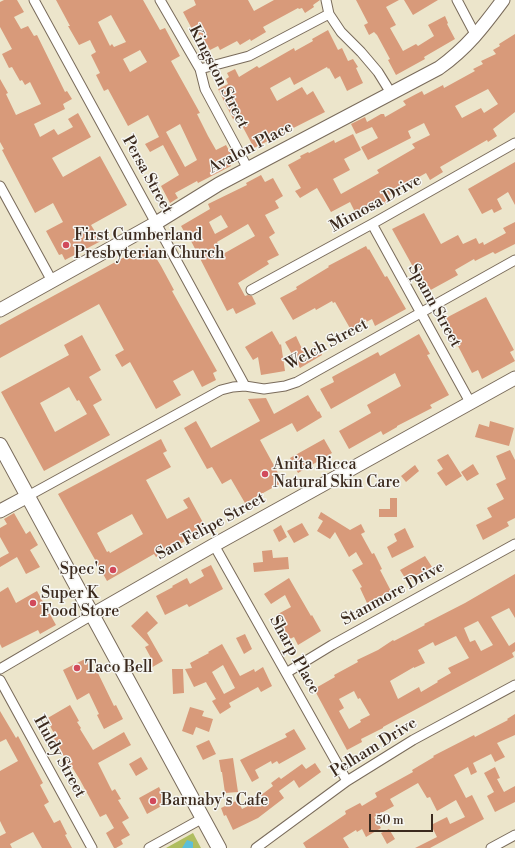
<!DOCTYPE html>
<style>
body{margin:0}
#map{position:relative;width:515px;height:848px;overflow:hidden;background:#ece5cb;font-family:"Libre Bodoni",serif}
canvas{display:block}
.scale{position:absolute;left:369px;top:814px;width:64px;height:18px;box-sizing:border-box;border:2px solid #3b2a1e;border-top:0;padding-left:5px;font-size:12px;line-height:14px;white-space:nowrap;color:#3b2a1e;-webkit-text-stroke:3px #f6f6f2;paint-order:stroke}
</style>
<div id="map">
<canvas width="515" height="848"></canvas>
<div class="scale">50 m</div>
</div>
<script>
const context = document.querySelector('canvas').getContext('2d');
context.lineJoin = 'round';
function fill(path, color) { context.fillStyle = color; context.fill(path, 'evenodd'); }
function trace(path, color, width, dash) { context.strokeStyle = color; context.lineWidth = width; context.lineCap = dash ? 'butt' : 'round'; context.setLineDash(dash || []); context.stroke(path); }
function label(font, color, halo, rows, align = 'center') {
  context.font = font + ' "Libre Bodoni",serif'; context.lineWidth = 3; context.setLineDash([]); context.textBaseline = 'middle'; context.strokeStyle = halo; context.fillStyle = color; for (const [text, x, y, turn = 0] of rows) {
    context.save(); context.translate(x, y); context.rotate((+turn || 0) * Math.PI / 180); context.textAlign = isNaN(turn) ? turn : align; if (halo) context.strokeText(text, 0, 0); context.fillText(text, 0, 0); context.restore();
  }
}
const green = new Path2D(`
 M193,833L201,848H166Z`);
const water = new Path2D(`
 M187,840L193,842V848H182Z`);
const building = new Path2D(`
 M4,0H17L24,12L14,17L21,29L28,26L34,36L37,35L65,92L67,91L72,99L63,104L65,109L34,124L40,137L54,129L58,135L73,127L68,119L78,113L91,137L52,158L63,177L100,156L127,205L91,225L101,241L65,260L62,254L59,255L46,231L63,222L53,203L35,213L2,150L4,149L0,142V79L8,93L6,94L16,115L41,104L30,82L25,85L22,80L20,81L12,67L9,68L2,54L12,49L0,27V2Z
 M56,0H143L160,30L165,28L180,56L171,61L200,113L197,114L208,136L216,150L226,145L231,154L226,157L231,166L198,183L197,181L175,193L178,198L170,203L161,186L179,175L163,145L150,152L145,144L159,137L148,115L128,126L108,89L104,91L96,75L100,73L91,55L96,52L90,40L79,45L68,26H70ZM111,15L126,42L114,47L112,44L110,46L98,22ZM140,50L147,62L130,72L123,59ZM180,124L197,160L185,167L166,132Z
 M194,0H248L254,11L274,0H320L313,5L314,7L305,13L302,8L299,9L298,8L263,27L266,32L251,41L250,39L240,45L237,41L220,50L218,46L210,50L206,43L204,44L195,28L192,29L183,12L196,5Z
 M356,0H399L386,7L396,25L390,28L403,51L416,44L418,46L434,36L428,25L445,16L448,23L447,24L455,39L424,57L425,59L396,75L388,60L390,59L377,35L374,32L369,35L364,25L368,23Z
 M404,0H438L413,15Z
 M328,30L338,50L342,48L348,61L353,59L358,67L356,68L363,83L347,91L340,76L335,79L329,68L328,69L327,67L294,85L290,77L270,88L277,101L302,87L307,95L313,91L325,112L254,148L237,116L233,119L218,89L228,84L226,79L229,77L227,73L235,69L239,77L257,66L259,68L294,48L295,51L313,41L312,39Z
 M515,34V112L493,129L497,136L488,142L487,140L440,167L443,172L430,180L426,173L410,182L389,195L392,200L358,218L350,202L331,212L317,188L300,198L295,191L301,188L288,165L301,158L300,156L308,152L309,153L334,140L335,143L353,134L361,150L344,159L350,170L333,179L341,194L379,173L377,170L415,148L412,144L430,135L424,123L408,131L411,138L368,160L361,147L378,138L372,127L356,134L351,124L365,117L367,122L381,114H384L385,117L406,105L403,101L422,91L424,95L443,85L444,88L475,71L473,69L483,64L481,61L496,54L493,50L500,46L499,44ZM488,89L498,104L484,113L481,108L462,118L455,106Z
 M515,162V205L508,192L497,199L502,209L494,213L492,209L482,214L468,189Z
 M261,175L265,182L273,178L283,196L275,201L279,208L265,215L275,233L269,237L279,255L267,261L269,264L238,283L245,296L248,295L252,296L256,304L236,314L233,308L227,311L190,239L189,240L181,226L210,209L208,204L247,185L246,183ZM221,215L228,227L215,234L209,222ZM248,224L255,236L223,254L217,242Z
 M424,213L441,244L458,235L463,244L476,238L479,244L483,242L484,245L506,233L503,228L515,222V244L495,254L493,252L475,261L474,259L455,270L458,275L427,292L392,229Z
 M366,246L368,250L369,249L385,277L387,276L406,309L375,326L372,319L351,330L335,302L333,303L332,301L316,310L315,308L293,320L280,298L297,289L296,287L329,267L328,266Z
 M141,248L144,252L150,248L161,266L174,290L172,291L217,371L213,373L216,380L202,387L193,370L173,381L181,395L156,409L130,362L122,367L115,355L124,350L99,304L0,358V325Z
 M486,297L514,350L510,352L515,361L482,379L478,370L472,373L444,319Z
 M272,331L280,345L281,344L285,371L261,375L258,357L253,360L245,347Z
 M419,334L430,354L427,355L449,395L430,405L432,408L397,426V427L383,435L381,431L349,449L339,431L371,413L367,405L401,386L395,373L331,409L320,389L334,382L332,377L378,352L380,356Z
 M82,335L101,370L89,377L102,400L93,405L110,435L44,471L1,392L69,355L64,345ZM69,387L77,401L79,400L87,414L55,432L40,403Z
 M296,336L304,353L317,345L322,355L300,368L285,342Z
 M308,395L318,412L319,411L322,417L297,432L292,423L260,440L283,482L245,503L231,479L222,484L212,467L207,469L184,428L196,421L211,448L260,421L248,399L266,398L274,414Z
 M490,421L514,428L509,446L475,437L479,424L489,427Z
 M161,439L167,451L163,453L171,467L146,480L167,519L188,508L183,500L189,497L206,528L190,536L191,538L156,557L154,554L107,581L58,494ZM132,514L143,534L110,553L109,551L107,552L97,533Z
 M324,439L332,453L298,473L290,458Z
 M510,450L515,460V518L507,522L509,526L483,540L476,525L492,517L487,508L504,499L496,484L506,479L496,456Z
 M448,454L462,476L446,486L437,473L443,469L437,460Z
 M473,464L479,474L467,481L461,472Z
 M415,465L419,471L406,482L401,476Z
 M390,498H397V517H379V509H390Z
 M321,512L350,530L361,524L365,532L361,534L372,554L374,553L382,569L380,570L391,591L367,603L360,588L362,587L352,570L363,564L356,552L349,557L335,532L330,539L317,531L323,521L318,518Z
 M14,513L26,534L30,531L38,545L30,550L40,567L26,574L17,557L0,567V558L9,553L0,537V528L7,524L4,519Z
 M302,523L309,535L294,543L287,531Z
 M281,525L287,537L279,542L273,530Z
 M405,528L414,547L392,558L387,547L397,541L394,534Z
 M272,550L273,558L288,557L289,569L254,572L253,563L263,562L262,551Z
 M425,556L432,567L407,581L400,570Z
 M211,565L223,589L189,607L187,604L165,615L156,596L173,587L172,586L187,578L190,584L204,576L201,570Z
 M515,574V618L509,608L491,617L509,646L515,642V651L512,653L514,657L383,727V728L361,739L362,742L347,750L314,689L335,677L334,675L358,662L357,660L378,650L393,640L394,641L425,625L424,624L465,603ZM478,621L493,645L481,651L475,640L470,642L464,628ZM456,636L469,658L448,668L451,673L437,681L438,682L421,692L419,687L398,699L390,681L414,667V668L425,663L418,650L433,642L435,646ZM354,691L358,699L360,698L370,715L360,720L361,722L349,729L339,711L344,708L339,699Z
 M289,578L311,616L312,615L321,631L298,645L294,637L290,639L276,615L291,607L285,595L271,604L264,594Z
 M8,587L16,603L37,591L56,625L40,634L38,630L2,648L0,644V592Z
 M147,611L158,623L147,633L163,661L149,669L144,662L151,658L145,647L149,645L131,626Z
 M245,634L252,649L244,654L236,638Z
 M222,644L240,676L254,669L255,672L263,667L272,686L261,692L258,687L229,703L231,707L220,714L212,701L216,699L207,684L206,682L194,687L185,669L192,668L190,663L209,653L208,652ZM223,665L235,688L224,694L212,672Z
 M87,658L94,672L97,671L114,706L116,705L123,719L104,729L97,715L99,714L89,693L77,700L63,670Z
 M172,669H183L184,693L173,694Z
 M70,705L79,721L77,722L81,728L80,729L93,750L124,732L131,745L98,763L112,791L115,789L121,799L118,800L129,818L122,822L130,835L121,840L123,844L116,848H114L106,833L114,828L106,814L100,817L80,780L72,767H70L53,737L55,735L46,719Z
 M190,707L204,711L202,716L213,719L209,732L196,727L193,735L182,731Z
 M0,711L16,738L18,736L43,783L40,785L49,802L44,805L54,823L60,820L67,834L65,835L72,848H42L33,832L10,844L12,848H0V836L6,833L0,821V771L18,761L6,739L0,742Z
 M515,714V735L497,743L505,757L495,762L491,754L473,763L477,772L471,775L468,767L454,775L466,798L472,795L484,819L430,848H415L437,837L431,825L447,817L450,824L465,817L456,800L437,811L430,797L427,798L418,783L390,799L394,806L374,817L381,828L366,837L362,829L357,832L356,830L343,838L349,848H306L303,843L346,814L345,811L360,803L362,806L377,797L375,793L413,772L412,770L434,757L433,756L474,735L475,737L508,720L507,719Z
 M294,729L306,749L279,764L277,761L272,764L271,761L255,770L259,778L252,782L240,760L287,737L285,734Z
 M209,740L216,754L203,760L196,746Z
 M141,757L148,769L136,776L129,764Z
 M233,758L238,792L225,793L222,772H221L219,760Z
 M315,763L321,772L299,788L294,780L279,791L284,798L258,818L233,830L226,815L224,816L221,808L238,800L242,809L258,801L256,799L273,786L271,783L279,777L281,779L302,764L306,769Z
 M495,767L500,778L497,779L504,792L515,786V802L495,812L487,796L494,792L484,773Z
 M159,787L167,803L147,814L139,798Z
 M389,829L395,839L387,844L381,833Z`);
const street = new Path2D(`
 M34,0L245,386
 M160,0L200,69L205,89L248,169
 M326,0L329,14L341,32L361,52L378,72L391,93
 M457,0L476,36
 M200,69L249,56L329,14
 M0,186L52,281
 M372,224L470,402
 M251,290L372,224L515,143
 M28,496L221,390L233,387L245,386L264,389L285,386L297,382L515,260
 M214,545L347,781
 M0,669L92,615
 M286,673L332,645L515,544
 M0,680L92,848
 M149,848L203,818
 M256,848L347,781L413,740L515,685
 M491,848L515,835`);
const secondary = new Path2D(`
 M0,310L156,223L219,184L439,68C467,48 483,27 503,0
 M0,511L28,496
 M92,615L214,545L515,378`);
const primary = new Path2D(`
 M0,445L219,848`);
const markers = [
 [66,245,4,"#d1495b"],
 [265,474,4,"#d1495b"],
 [113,570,4,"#d1495b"],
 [33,603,4,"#d1495b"],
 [77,668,4,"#d1495b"],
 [153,801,4,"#d1495b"]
];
const streetNames = [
 ["Kingston Street",218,77,63],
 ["Avalon Place",251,148,-28],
 ["Persa Street",147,175,61],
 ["Mimosa Drive",376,204,-29],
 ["Spann Street",434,306,61],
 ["Welch Street",327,345,-28],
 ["San Felipe Street",211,527,-29],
 ["Stanmore Drive",393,594,-29],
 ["Sharp Place",294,655,61],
 ["Pelham Drive",374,748,-32],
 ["Huldy Street",59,757,61]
];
const poiNames = [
 ["First Cumberland",74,236],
 ["Presbyterian Church",74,254],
 ["Anita Ricca",273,465],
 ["Natural Skin Care",273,483],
 ["Spec's",105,570,"right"],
 ["Super K",41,594],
 ["Food Store",41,612],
 ["Taco Bell",85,668],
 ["Barnaby's Cafe",161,801]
];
fill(green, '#afbd5f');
fill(water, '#5bbfda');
fill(building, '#d89a7a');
trace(street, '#796b5b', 11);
trace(secondary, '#796b5b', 15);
trace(primary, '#796b5b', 16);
trace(street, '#fff', 9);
trace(secondary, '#fff', 13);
trace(primary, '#fff', 14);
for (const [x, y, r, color] of markers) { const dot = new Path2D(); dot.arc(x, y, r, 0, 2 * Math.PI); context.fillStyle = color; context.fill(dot); trace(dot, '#f6f6f2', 1.5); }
label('16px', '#3b2a1e', '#f6f6f2', streetNames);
label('16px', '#3b2a1e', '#f6f6f2', poiNames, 'left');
</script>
